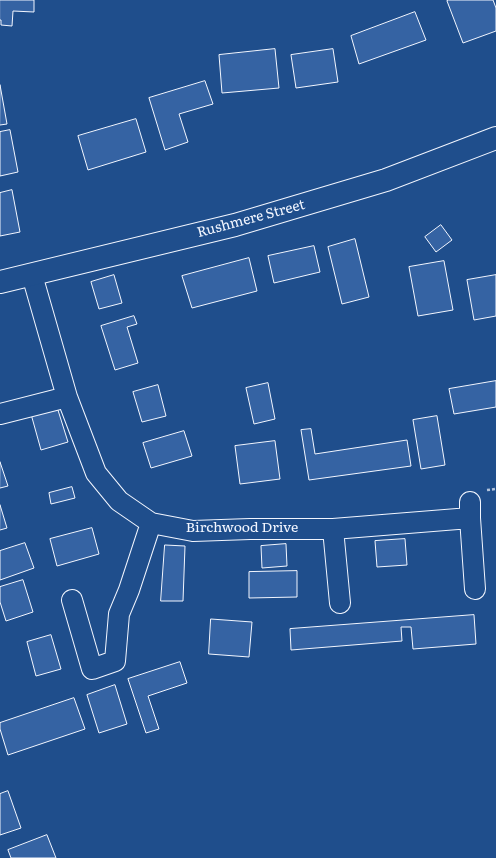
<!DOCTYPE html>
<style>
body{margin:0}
canvas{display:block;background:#1f4e8c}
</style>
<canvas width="496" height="858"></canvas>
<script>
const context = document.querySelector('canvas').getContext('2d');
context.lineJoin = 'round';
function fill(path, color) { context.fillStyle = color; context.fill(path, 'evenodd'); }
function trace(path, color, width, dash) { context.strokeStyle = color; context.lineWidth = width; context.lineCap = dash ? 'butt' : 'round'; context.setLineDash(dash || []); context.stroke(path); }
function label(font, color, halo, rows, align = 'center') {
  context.font = font + ' Literata,serif'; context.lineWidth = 3; context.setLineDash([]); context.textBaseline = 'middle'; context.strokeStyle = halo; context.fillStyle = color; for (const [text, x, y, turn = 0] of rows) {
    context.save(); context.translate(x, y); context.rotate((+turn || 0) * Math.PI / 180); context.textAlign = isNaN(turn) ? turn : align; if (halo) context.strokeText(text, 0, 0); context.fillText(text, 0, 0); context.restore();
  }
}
const building = new Path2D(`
 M0,0H34V12L13,11L12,26L1,25V20H0Z
 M449,0H493L496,8V31L463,43L447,1Z
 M415,12L426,40L359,64L351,36Z
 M275,49L279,88L222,93L219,55Z
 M333,49L338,82L296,88L291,55Z
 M205,81L213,104L179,114L188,142L165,150L149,98Z
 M0,85L7,124L0,125Z
 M136,119L146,152L88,170L78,136Z
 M10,130L18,172L0,176V132Z
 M12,190L20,232L0,236V193Z
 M441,225L452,240L436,252L425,237Z
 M355,239L369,297L342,304L328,247Z
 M314,246L320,272L274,283L268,256Z
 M249,258L257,291L192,308L182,276Z
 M444,261L453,310L418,316L409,267Z
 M114,275L122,303L99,309L91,282Z
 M496,275V316L474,320L467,280Z
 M134,316L137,324L127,327L138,363L115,370L101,326Z
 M496,381V407L454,414L449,389Z
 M268,383L275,419L254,424L246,388Z
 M158,385L166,416L142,422L133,392Z
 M57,407L68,442L41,450L31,414Z
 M437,416L445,465L421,469L413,420Z
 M311,429L315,454L407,440L411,466L309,480L301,430Z
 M184,431L192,456L151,468L143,443Z
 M275,441L280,479L240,484L235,446Z
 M0,462L8,486L0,488Z
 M72,487L75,498L51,504L49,493Z
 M0,505L7,528L0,530Z
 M92,528L99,554L57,566L50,539Z
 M405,539L407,565L377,567L375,541Z
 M25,543L34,568L0,580V551Z
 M286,544L287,566L262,568L261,546Z
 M165,545L185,546L183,601H161Z
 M297,571V597L249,598V572Z
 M23,580L33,612L6,621L0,602V587Z
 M474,615L476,644L413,649L411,627H401L402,641L291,650L290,629Z
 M211,619L252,622L249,657L209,654Z
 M51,635L61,669L36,676L27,642Z
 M180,662L187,683L148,696L159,729L146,733L128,679Z
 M115,685L127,724L99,733L87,695Z
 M74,698L85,729L8,755L0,729V723Z
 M8,791L21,828L0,835V794Z
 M47,835L56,858H11L8,850Z`);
const path = new Path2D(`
 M487,490L496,489`);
const minor = new Path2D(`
 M32,275L67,397L96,473L119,501L151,523L193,531L250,529H333L470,518
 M0,414L67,397
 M470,502V518L475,589
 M333,529L340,603
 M72,600L92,669L115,661L119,614L129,590L151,523`);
const tertiary = new Path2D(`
 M0,282L235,225L386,180L496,138`);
const streetNames = [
 ["Rushmere Street",251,219,-15],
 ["Birchwood Drive",242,528]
];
fill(building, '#3563a3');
trace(building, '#f2f6ff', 1);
trace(minor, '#f2f6ff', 22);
trace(tertiary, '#f2f6ff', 24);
trace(path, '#b3c4dc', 2.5, [3, 2]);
trace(minor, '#1f4e8c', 20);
trace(tertiary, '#1f4e8c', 22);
label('14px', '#f2f6ff', '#1f4e8c', streetNames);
</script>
